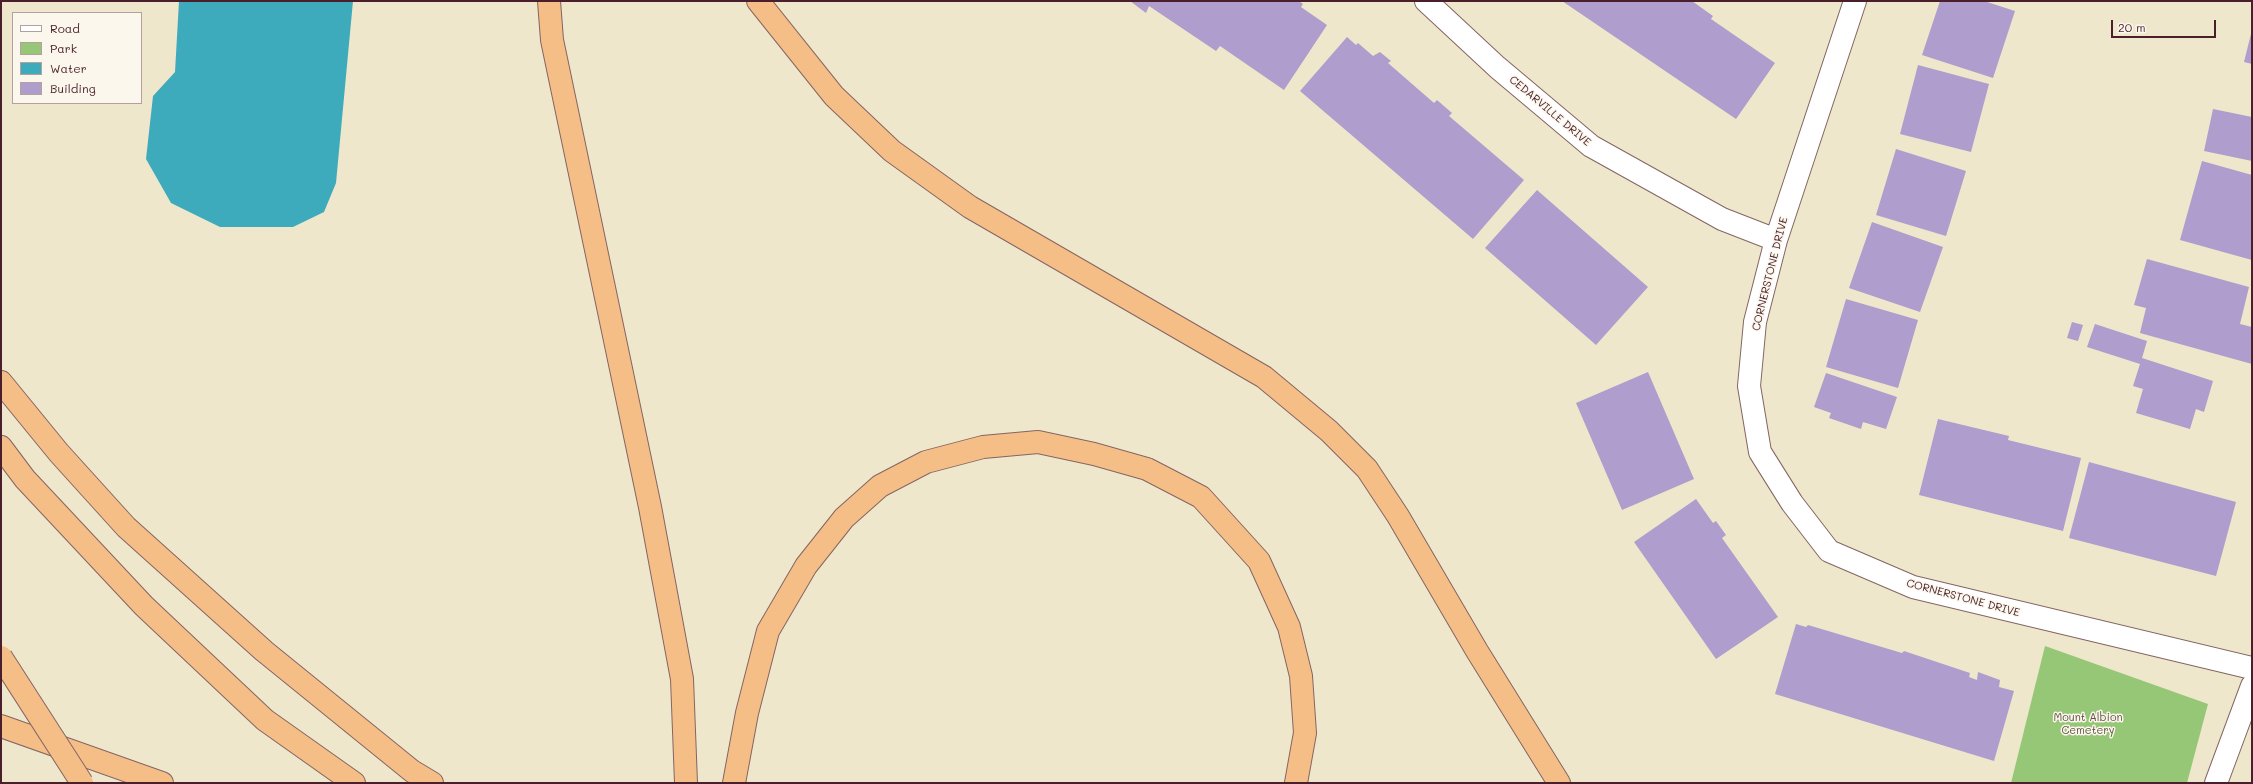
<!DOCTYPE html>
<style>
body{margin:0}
#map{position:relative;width:2253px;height:784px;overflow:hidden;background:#efe7cb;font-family:Mali,sans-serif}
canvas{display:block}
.frame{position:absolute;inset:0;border:2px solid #4a1f2b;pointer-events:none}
.legend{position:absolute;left:12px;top:12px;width:130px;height:92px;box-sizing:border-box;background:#fbf7ec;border:1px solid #b4a19f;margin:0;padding:5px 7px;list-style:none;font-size:12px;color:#4a1f2b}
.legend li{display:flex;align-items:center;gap:8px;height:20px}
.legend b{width:20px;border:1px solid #b4a19f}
.scale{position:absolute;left:2111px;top:20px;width:105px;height:18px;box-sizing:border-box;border:2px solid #4a1f2b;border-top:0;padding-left:5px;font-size:12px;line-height:14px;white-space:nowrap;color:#4a1f2b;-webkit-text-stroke:3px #fbf7ec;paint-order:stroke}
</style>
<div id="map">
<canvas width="2253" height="784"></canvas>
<div class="frame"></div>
<ul class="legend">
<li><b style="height:5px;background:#fff"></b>Road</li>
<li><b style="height:11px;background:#96c777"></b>Park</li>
<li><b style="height:11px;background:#3eabbd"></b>Water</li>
<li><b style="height:11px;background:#ae9dcd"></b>Building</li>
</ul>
<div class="scale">20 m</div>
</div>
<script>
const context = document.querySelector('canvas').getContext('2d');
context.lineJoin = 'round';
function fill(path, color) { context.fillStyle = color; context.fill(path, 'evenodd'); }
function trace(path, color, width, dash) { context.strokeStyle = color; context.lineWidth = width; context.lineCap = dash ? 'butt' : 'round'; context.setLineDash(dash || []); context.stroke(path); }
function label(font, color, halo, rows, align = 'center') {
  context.font = font + ' Mali,sans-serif'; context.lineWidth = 3; context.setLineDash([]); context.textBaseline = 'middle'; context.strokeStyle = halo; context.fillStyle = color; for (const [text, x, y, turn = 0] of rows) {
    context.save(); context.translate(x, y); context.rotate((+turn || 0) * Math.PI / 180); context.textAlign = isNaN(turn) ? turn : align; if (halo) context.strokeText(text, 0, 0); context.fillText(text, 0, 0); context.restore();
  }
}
const green = new Path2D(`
 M2045,646L2208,704L2187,783H2011Z`);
const water = new Path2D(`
 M179,1H353L336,183L324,212L293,227H220L171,203L146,159L153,96L175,72Z`);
const building = new Path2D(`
 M1130,1H1299L1303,4L1301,7L1327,25L1284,90L1220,46L1216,51L1149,6L1146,13Z
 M1562,1H1692L1713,16L1711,19L1775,63L1736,119Z
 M1940,1H1984L2015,11L1993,78L1922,55Z
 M2251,34H2252V64L2244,62Z
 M1347,37L1356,45L1358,43L1373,56L1380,52L1391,61L1388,63L1434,103L1437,100L1452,113L1449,116L1524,180L1473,239L1300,91Z
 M1918,65L1989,84L1971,152L1900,134Z
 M2213,109L2252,117V161L2204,151Z
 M1896,149L1966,171L1946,236L1876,215Z
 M2202,161L2252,175V260L2180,240Z
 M1537,190L1648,287L1596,345L1485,248Z
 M1872,222L1943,247L1920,312L1849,288Z
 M2147,259L2249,287L2240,324L2252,327V364L2140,333L2146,308L2134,305Z
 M1846,299L1918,320L1898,388L1826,367Z
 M2072,322L2083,325L2078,341L2067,338Z
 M2095,324L2147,341L2142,358L2213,381L2204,412L2196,409L2190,429L2136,413L2143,389L2133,386L2140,364L2087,347Z
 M1648,372L1694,479L1622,510L1576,403Z
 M1826,373L1897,397L1886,429L1863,422L1861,429L1829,418L1831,413L1814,407Z
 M1938,419L2009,436L2008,440L2081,458L2063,531L1919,495Z
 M2089,462L2236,502L2216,576L2069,538Z
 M1696,499L1713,523L1716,521L1726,535L1722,538L1778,617L1716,659L1634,542Z
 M1796,624L1806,627L1808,625L1902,653L1904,651L1970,673L1969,677L1977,680L1978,672L2000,680L1999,687L2014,691L1994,761L1775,694Z`);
const minor = new Path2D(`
 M1426,1L1497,67L1591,146L1722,219L1776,240
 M1855,1L1776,240L1755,322L1749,386L1760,452L1792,503L1829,551L1913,587L2252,668
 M2216,783L2252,686`);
const motorway = new Path2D(`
 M549,1L552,40L650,507L682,679L686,783
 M758,1L834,96L892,151L970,207L1264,377L1329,431L1367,469L1398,516L1477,651L1559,783
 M1,382L59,453L126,527L264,651L412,771L432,783
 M1,447L25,479L144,606L265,720L354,783
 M1,726L162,783
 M734,783L747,713L768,631L806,566L844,518L880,486L926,462L983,447L1038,442L1094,454L1147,469L1201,497L1259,561L1289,627L1301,676L1305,733L1296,783`);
const motorwayBridge = new Path2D(`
 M1,657L82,783`);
const streetNames = [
 ["CEDARVILLE DRIVE",1550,111,40],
 ["CORNERSTONE DRIVE",1770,274,-76],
 ["CORNERSTONE DRIVE",1963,598,15]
];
const parkNames = [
 ["Mount Albion",2088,718],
 ["Cemetery",2088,731]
];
fill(green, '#96c777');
fill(water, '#3eabbd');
fill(building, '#ae9dcd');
trace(minor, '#846563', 24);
trace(motorway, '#846563', 24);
trace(minor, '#fff', 22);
trace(motorway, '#f6be87', 22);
trace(motorwayBridge, '#846563', 24, []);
trace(motorwayBridge, '#f6be87', 22);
label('11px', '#4a1f2b', '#fbf7ec', streetNames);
label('11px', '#615142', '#fbf7ec', parkNames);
</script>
